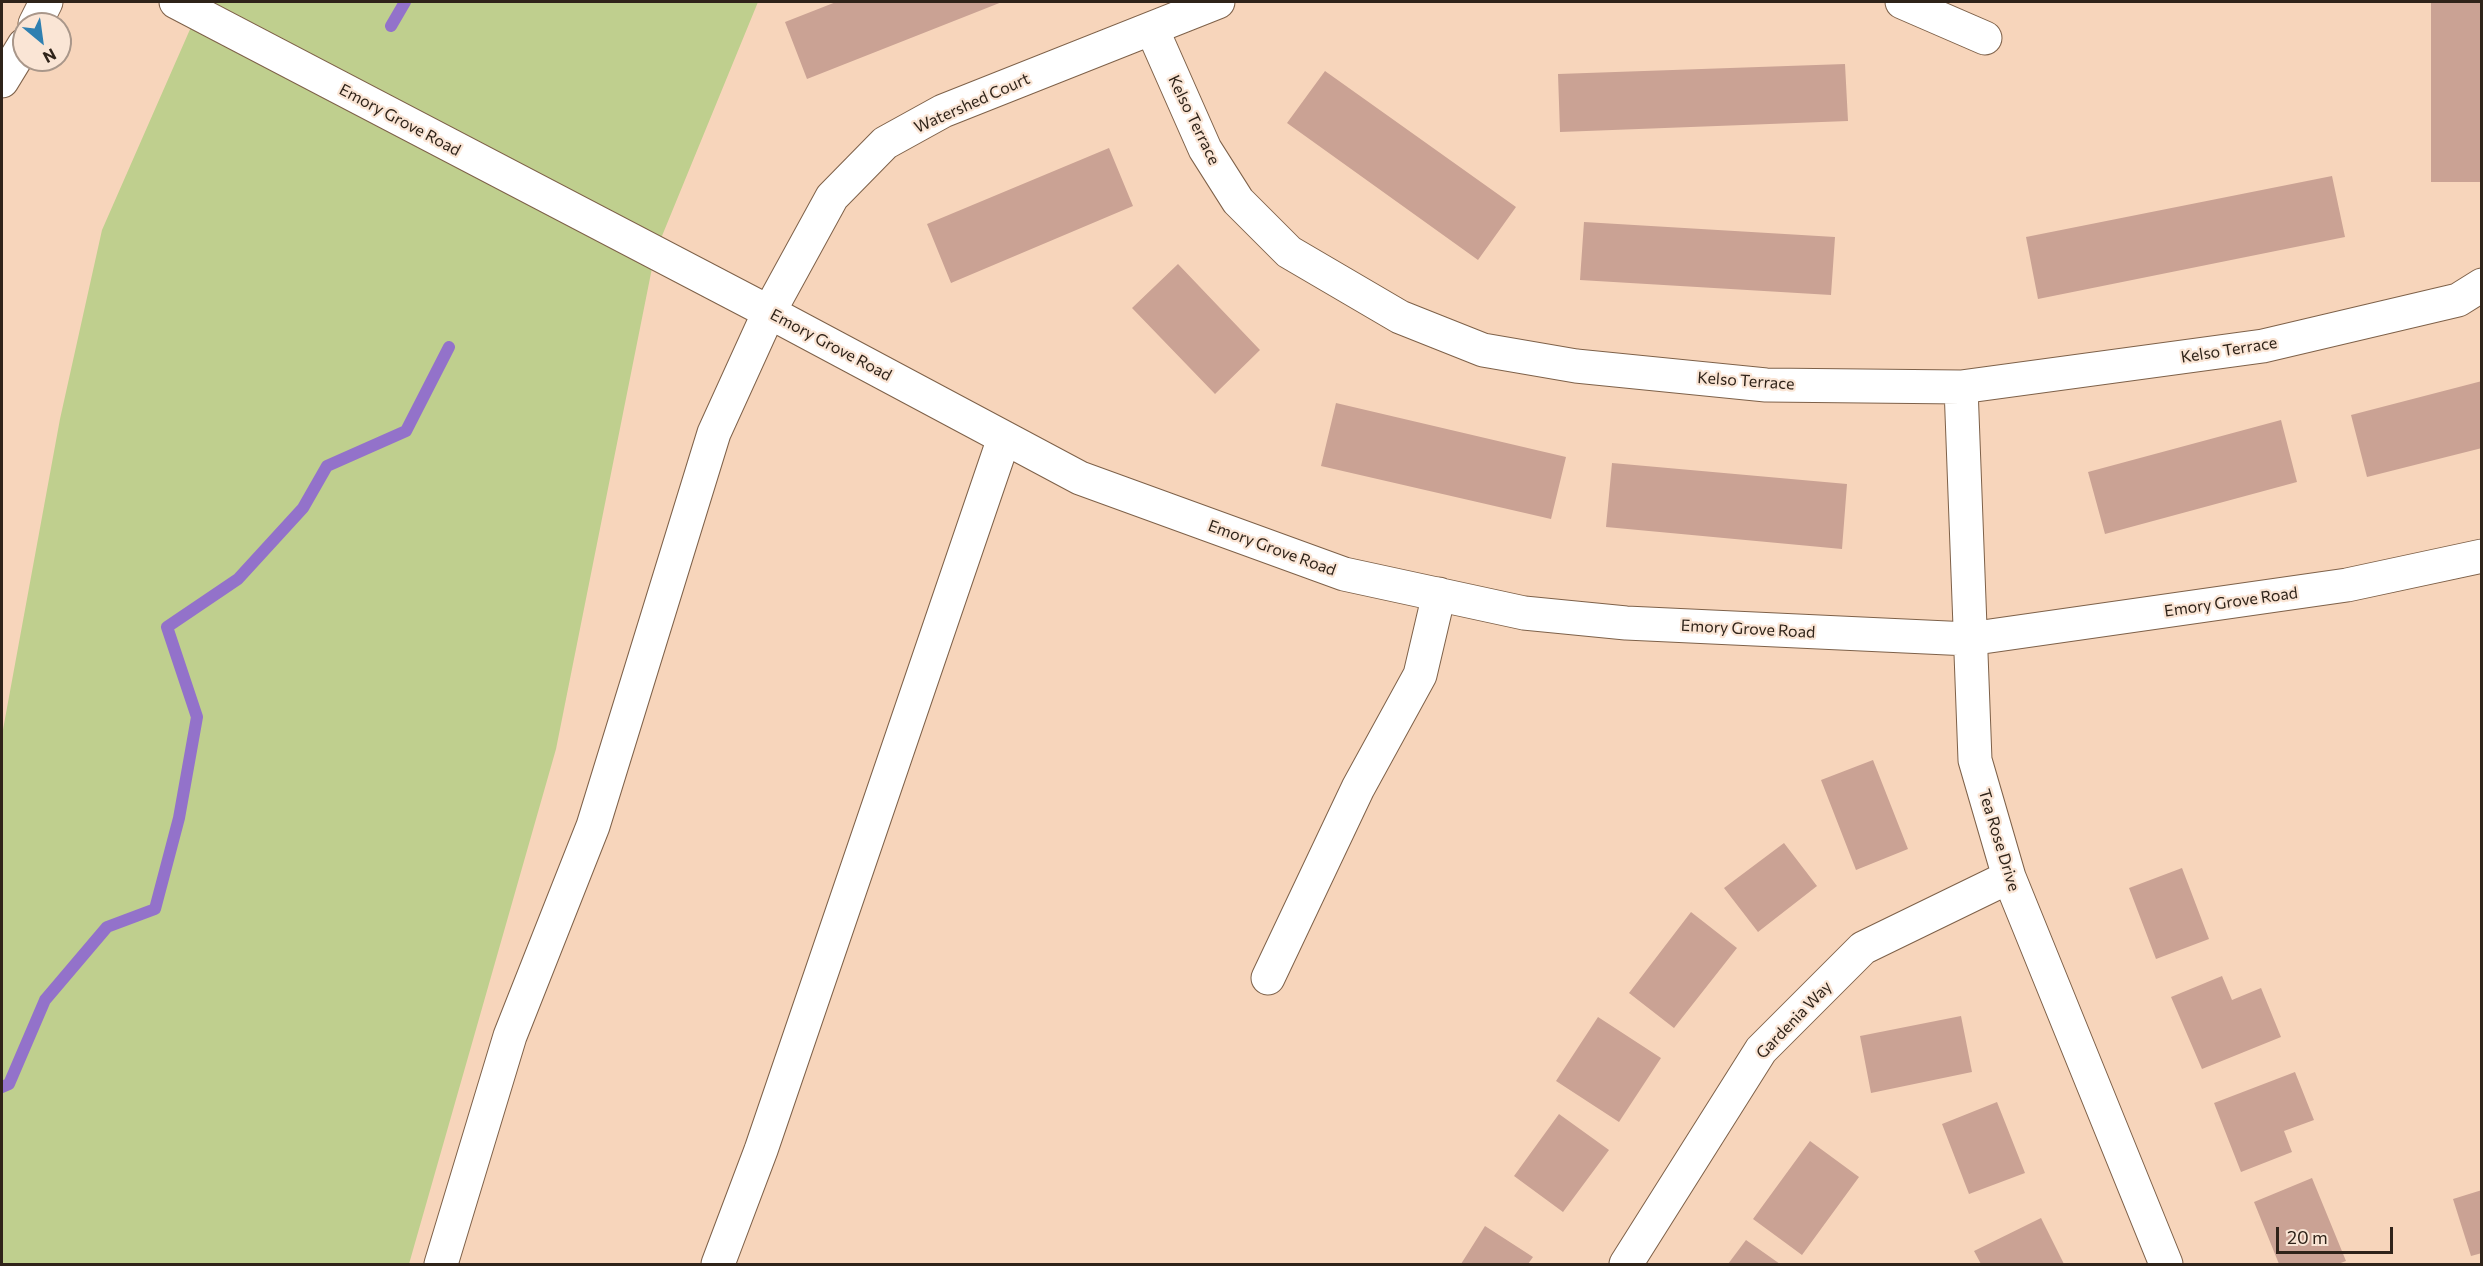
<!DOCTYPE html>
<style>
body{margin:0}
#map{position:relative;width:2483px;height:1266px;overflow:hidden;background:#f7d5bb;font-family:Commissioner,sans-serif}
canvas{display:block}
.frame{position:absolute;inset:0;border:3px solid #2f2319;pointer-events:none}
.north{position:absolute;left:12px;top:12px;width:60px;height:60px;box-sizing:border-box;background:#fae5d5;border:2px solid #a9978a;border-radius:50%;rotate:151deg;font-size:16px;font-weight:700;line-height:24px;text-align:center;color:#2f2319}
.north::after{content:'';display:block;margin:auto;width:21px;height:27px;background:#2f80b1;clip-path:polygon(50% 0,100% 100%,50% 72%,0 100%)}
.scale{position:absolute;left:2276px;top:1227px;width:117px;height:27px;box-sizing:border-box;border:3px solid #2f2319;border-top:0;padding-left:8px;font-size:18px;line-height:21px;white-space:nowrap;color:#2f2319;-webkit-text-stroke:4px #fae5d5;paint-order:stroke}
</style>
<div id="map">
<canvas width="2483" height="1266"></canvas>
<div class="frame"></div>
<div class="north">N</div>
<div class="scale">20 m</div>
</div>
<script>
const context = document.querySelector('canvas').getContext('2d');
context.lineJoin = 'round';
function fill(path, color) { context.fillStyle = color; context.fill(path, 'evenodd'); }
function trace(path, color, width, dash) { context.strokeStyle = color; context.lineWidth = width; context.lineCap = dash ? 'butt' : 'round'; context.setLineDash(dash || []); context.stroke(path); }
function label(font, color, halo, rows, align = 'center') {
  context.font = font + ' Commissioner,sans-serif'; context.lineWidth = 4.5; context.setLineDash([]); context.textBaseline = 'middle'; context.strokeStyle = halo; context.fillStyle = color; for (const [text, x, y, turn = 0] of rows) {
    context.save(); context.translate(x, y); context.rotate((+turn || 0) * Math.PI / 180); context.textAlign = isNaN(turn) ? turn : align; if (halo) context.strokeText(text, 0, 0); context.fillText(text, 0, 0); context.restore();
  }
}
const green = new Path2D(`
 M202,2H758L655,253L556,749L409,1264H2V735L60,419L102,230Z`);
const stream = new Path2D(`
 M391,26L405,2
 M2,1087L9,1084L45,1000L107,927L155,909L179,818L197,717L167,627L238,579L303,508L327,466L406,431L449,347`);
const building = new Path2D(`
 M836,2H1002L807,79L785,22Z
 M2431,2H2482V182H2431Z
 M1845,64L1848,121L1560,132L1558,74Z
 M1325,71L1516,207L1478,260L1287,123Z
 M1109,148L1133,206L951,283L927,224Z
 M2332,176L2345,237L2038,299L2026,237Z
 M1584,222L1835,237L1831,295L1580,280Z
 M1178,264L1260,350L1215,394L1132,308Z
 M2482,381V448L2367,477L2351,415Z
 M1336,403L1566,457L1551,519L1321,466Z
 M2281,420L2297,482L2105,534L2088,472Z
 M1612,463L1847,484L1842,549L1606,527Z
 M1873,760L1908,849L1856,870L1821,780Z
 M1784,843L1817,886L1758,932L1724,888Z
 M2182,868L2209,939L2156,959L2129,888Z
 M1691,912L1737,948L1674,1028L1629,993Z
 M2222,976L2232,1000L2261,988L2281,1037L2202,1069L2171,997Z
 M1961,1016L1972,1072L1871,1093L1860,1036Z
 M1598,1017L1661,1058L1619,1122L1556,1081Z
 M2295,1072L2314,1120L2284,1131L2292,1152L2241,1172L2214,1103Z
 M1997,1102L2025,1173L1969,1194L1942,1124Z
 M1559,1114L1609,1150L1563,1212L1514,1176Z
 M1810,1141L1859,1177L1802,1255L1753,1219Z
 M2312,1178L2346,1261L2338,1264H2279L2254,1202Z
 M2482,1190V1253L2471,1256L2453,1199Z
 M2041,1218L2064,1264H1981L1974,1251Z
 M1485,1226L1533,1257L1528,1264H1461Z
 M1746,1240L1780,1264H1728Z`);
const minor = new Path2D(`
 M176,2L769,312L1080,478L1344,574L1524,613L1626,623L1969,639L2347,585L2482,556
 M1902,2L1985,38
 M35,24L46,2
 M1152,29L1205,149L1238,201L1289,252L1400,317L1483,350L1576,366L1766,385L1961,387L2263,346L2458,300L2482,285
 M2,81L24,45
 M1961,387L1975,760L2009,877L2166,1264
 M1268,978L1358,788L1420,675L1439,594
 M441,1264L510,1036L593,826L714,433L769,312L832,197L885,143L943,111L1218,2
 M718,1264L761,1150L1004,438
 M1626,1264L1761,1050L1863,948L2009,877`);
const streetNames = [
 ["Watershed Court",972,103,-24],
 ["Emory Grove Road",400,120,28],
 ["Kelso Terrace",1194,120,64],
 ["Emory Grove Road",831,345,28],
 ["Kelso Terrace",2229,350,-9],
 ["Kelso Terrace",1746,381,4],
 ["Emory Grove Road",1272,548,20],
 ["Emory Grove Road",2231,602,-8],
 ["Emory Grove Road",1748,629,3],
 ["Tea Rose Drive",1999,840,73],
 ["Gardenia Way",1794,1020,-46]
];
fill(green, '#bfcf8e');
trace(stream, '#9372ca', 12);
fill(building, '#caa294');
trace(minor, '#7e6149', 35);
trace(minor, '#fff', 33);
label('16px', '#2f2319', '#fae5d5', streetNames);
</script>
